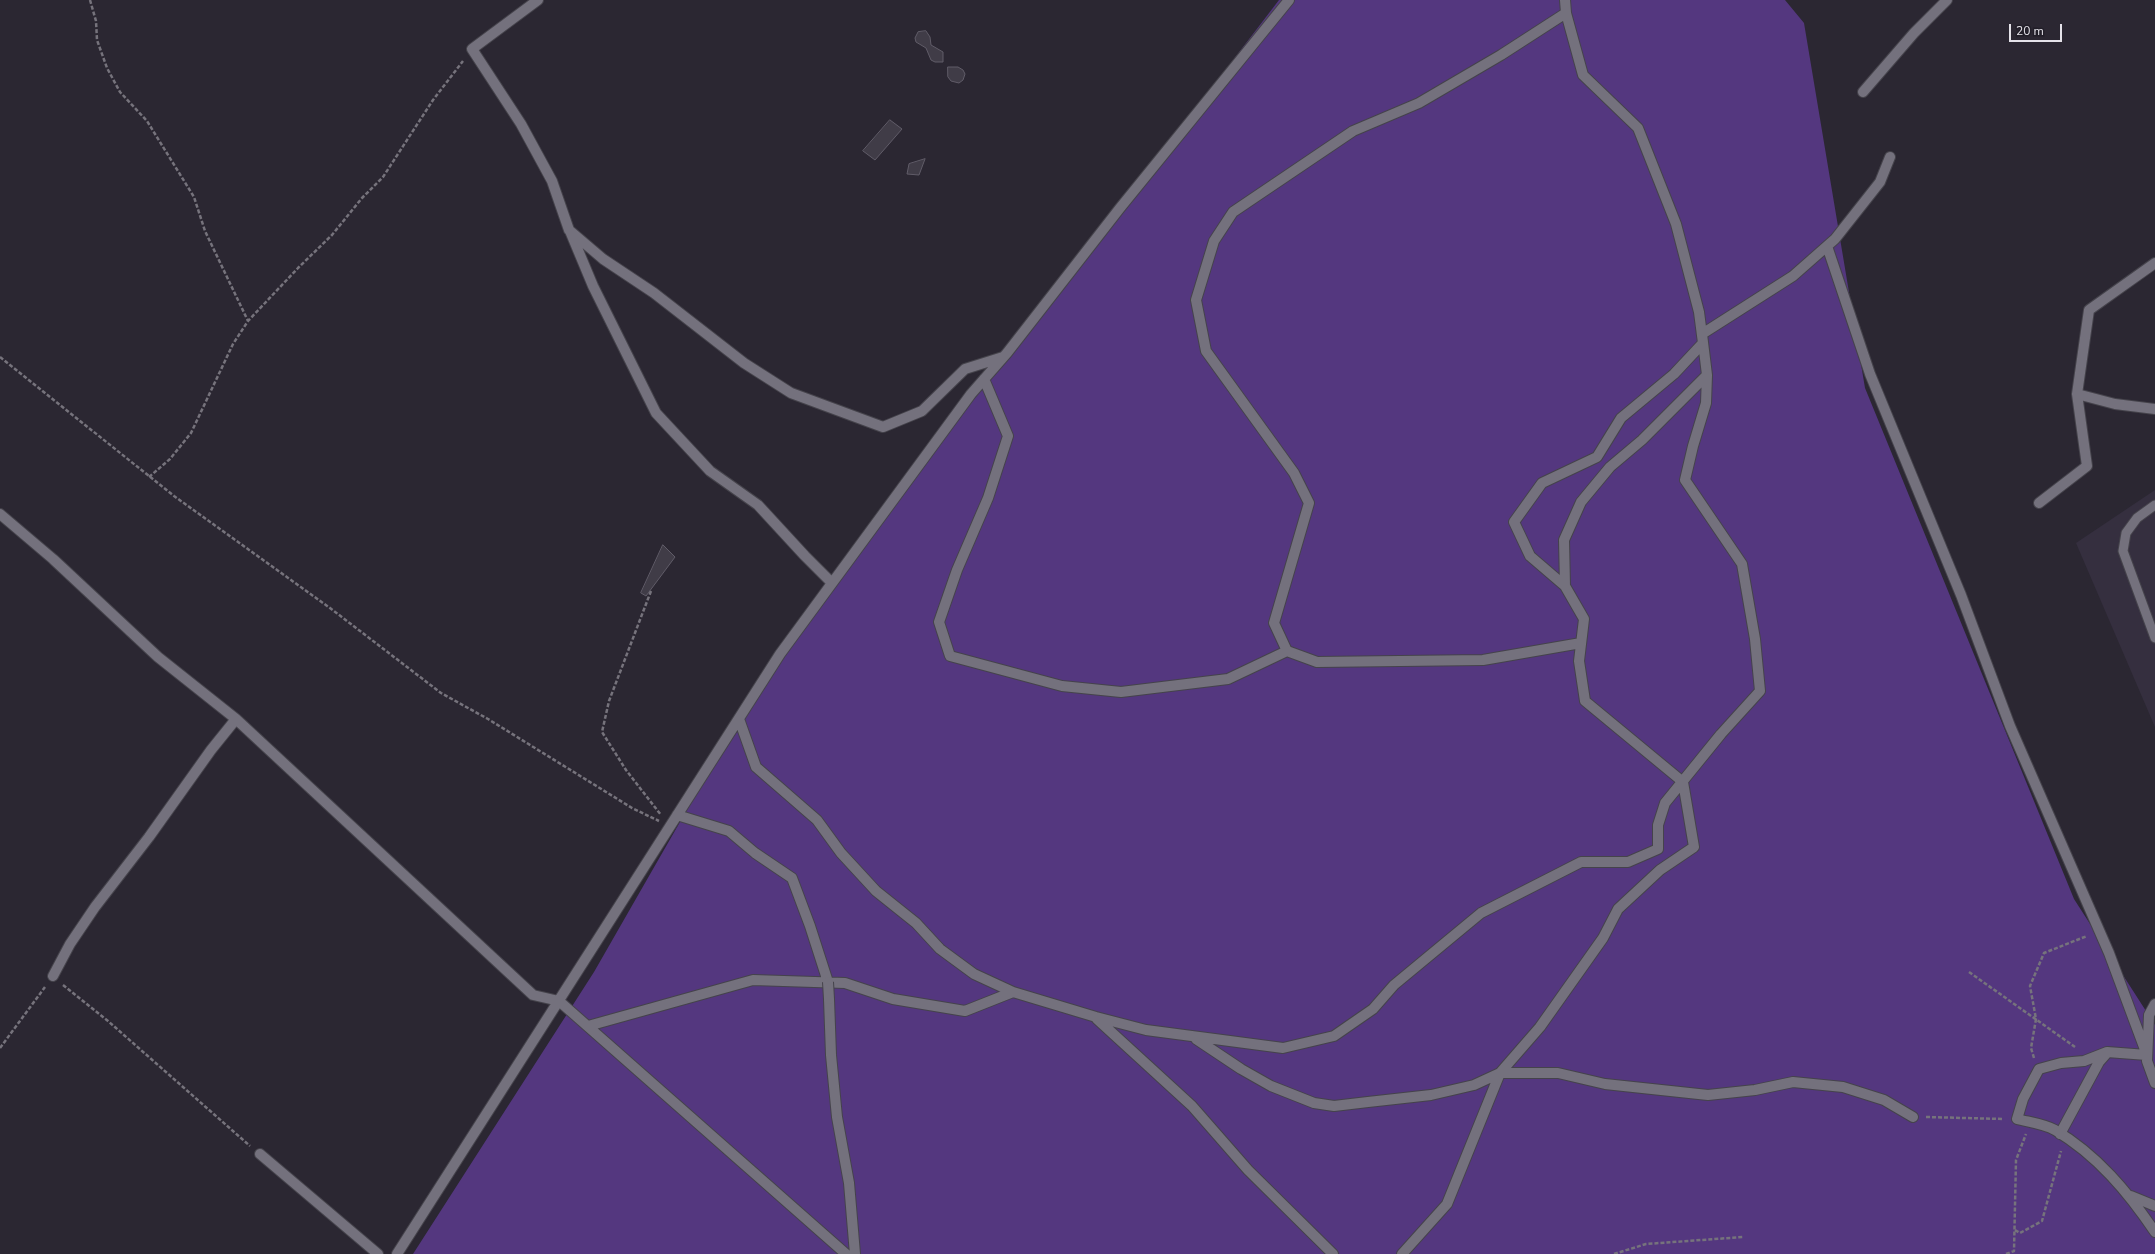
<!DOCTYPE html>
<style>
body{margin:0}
#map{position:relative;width:2155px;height:1254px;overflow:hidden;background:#2b2732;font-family:"Nunito Sans",sans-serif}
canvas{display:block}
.scale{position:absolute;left:2009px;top:24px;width:53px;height:18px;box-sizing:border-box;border:2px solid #e5e3ea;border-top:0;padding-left:5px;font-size:12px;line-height:14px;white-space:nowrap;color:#e5e3ea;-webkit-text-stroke:3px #211e28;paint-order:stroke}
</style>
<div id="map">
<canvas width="2155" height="1254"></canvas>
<div class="scale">20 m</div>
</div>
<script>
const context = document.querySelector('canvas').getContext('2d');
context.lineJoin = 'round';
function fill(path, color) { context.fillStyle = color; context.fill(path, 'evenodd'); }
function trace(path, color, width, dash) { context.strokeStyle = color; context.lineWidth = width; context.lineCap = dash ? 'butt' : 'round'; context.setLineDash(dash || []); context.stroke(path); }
const built = new Path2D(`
 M2155,490V727L2076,543Z`);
const green = new Path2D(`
 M1279,0H1785L1804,23L1865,388L2074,899L2155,1025V1254H413L594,972L739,719L936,448Z`);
const building = new Path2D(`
 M926,31L930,37L931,45L943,52V62H935L931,60L926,48L916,42L915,38L918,32Z
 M948,67H958L963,70L965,74L963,80L959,83L951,81L948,77Z
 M890,120L902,129L875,160L863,151Z
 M925,159L919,175L907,174L909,164Z
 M663,545L675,557L646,596L641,593Z`);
const path = new Path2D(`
 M90,0L96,21L97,40L107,68L120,92L147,121L194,197L205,231L248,321
 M0,357L174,496L330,608L441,693L488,719L632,808L659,821
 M149,477L170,459L191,433L233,344L248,321L298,268L332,235L362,198L383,177L433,100L463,61
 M651,591L609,701L602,732L626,770L661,815
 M1969,972L2075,1047
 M63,985L108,1021L250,1146
 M0,1048L45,987
 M2034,1058L2031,1048L2036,1019L2030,986L2044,953L2087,936
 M1926,1117L2003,1119
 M2015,1230L2020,1233L2042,1221L2061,1151
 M1614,1254L1646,1244L1743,1237
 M2006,1254L2014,1251L2016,1160L2026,1134`);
const lane = new Path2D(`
 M2155,505L2137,518L2126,533L2123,551L2155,638`);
const street = new Path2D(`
 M538,0L472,49L521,124L552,181L569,230L603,259L654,293L744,363L791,393L883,427L922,411L965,369L1003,357
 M1566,13L1501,55L1419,103L1353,131L1233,212L1214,241L1196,300L1206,351L1294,473L1309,503L1274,623L1287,651L1317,662L1483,660L1581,643
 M1863,92L1914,33L1947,0
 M570,231L593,286L656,413L710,471L758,505L805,556L832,583
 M1827,246L1870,374L1961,595L2010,726L2109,953L2147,1055L2107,1052L2084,1061L2061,1063L2039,1069L2023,1099L2017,1119C2028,1122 2044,1124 2055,1130C2097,1155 2128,1192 2155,1232
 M984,379L1008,436L988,498L957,570L939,622L950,656L1062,686L1121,692L1228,679L1287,651
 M2077,394L2115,404L2155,409
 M2039,503L2087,466L2077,394L2089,310L2155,263
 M0,514L53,559L158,657L236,719
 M1565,586L1564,540L1581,502L1610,467L1642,440L1707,375L1702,334L1793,276L1835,239L1880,182L1890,157
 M739,719L756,767L817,820L841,853L876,891L916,923L940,949L974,974L1013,992
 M677,815L729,831L755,853L792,878L810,926L828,982
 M53,976L70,944L95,907L149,837L211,750L236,719L533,995L559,1001L846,1254
 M829,999L831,1055L837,1117L849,1183L855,1254
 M2155,1004L2149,1015L2147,1061L2155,1083
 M1097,1019L1192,1106L1248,1170L1333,1254
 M588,1026L753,980L845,983L893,999L965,1011L1013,992L1096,1017L1146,1030L1283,1048L1334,1036L1373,1009L1394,985L1481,913L1581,862H1628L1658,849V825L1665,803L1721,734L1760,691L1755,639L1742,564L1685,480L1693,446L1706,403L1707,375
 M1196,1039L1241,1069L1271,1086L1314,1103L1334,1106L1368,1102L1431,1095L1474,1085L1500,1073L1540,1027L1603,938L1618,909L1660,870L1694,847L1683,782L1585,701L1579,661L1584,619L1565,586L1530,556L1514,522L1542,483L1597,457L1621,418L1674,374L1703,343L1699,312L1676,224L1638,128L1583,75L1566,13L1565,0
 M2060,1134L2099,1062L2107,1053
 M260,1154L378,1254
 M2131,1196L2155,1206
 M397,1254L780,654L971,394L1007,353L1120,208L1289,0
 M1402,1254L1447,1204L1500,1073H1558L1605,1084L1708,1095L1755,1090L1793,1082L1843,1087L1884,1100L1913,1117`);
const streetBridge = new Path2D(`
 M828,982L829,999`);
fill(built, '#352f3f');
fill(green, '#54377f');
fill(building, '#403c47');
trace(building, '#605c68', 1);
trace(lane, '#45434b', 11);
trace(street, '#45434b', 12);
trace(path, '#76737c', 2.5, [4, 2]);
trace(lane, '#74717d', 9);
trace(street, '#74717d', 10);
trace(streetBridge, '#45434b', 12, []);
trace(streetBridge, '#74717d', 10);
</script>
